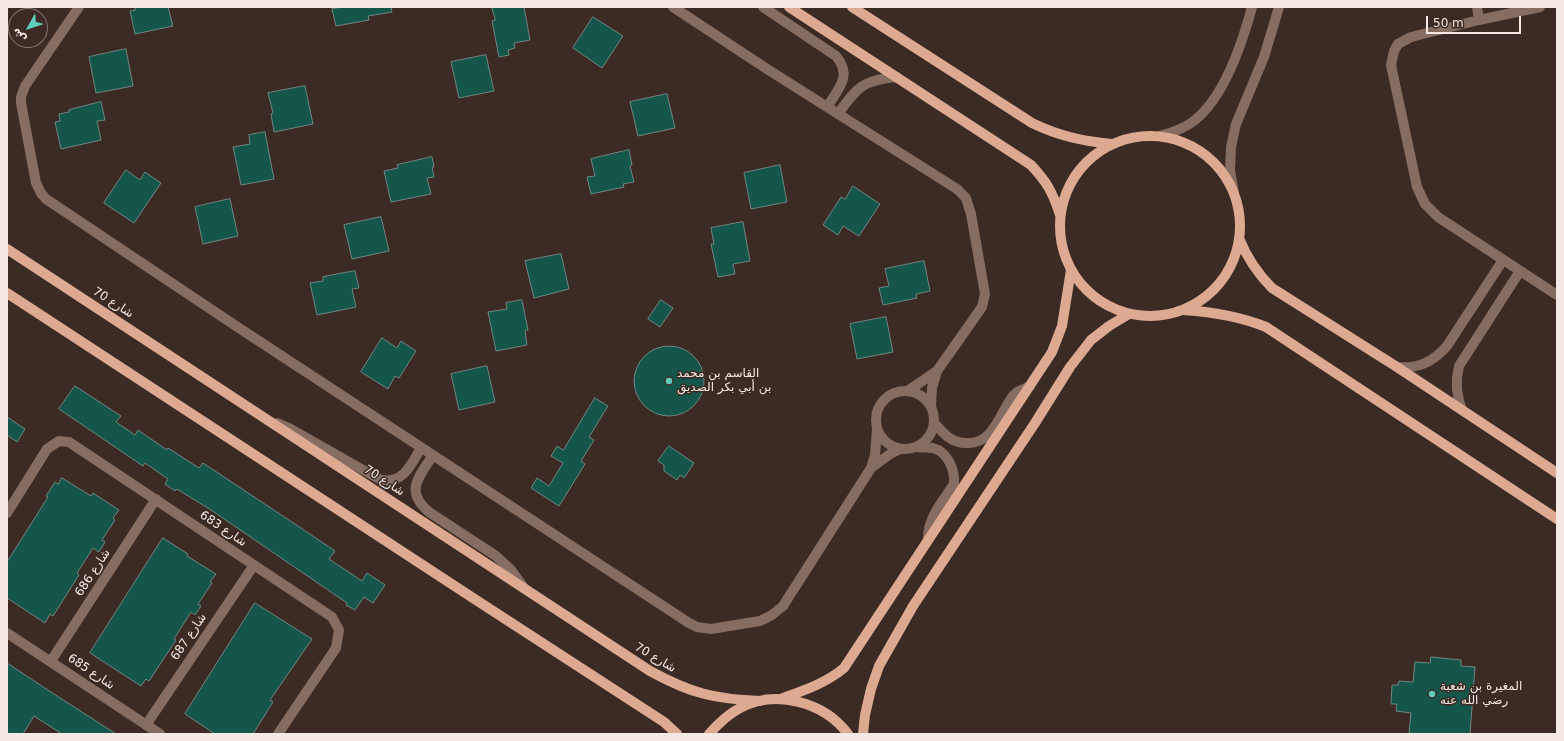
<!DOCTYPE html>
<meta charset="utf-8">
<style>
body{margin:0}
#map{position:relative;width:1564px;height:741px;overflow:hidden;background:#3b2b24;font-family:"DejaVu Sans","Noto Sans Arabic",sans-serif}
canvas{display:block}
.frame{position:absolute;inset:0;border:8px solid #f4e9e4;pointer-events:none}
.north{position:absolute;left:8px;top:8px;width:40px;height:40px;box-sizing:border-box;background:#3b2b24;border:1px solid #857771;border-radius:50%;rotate:231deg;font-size:11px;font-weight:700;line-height:16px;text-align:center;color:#f4e9e4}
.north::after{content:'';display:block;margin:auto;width:14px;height:18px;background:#5dceb9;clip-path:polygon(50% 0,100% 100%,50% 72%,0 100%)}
.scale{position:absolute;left:1426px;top:16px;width:95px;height:18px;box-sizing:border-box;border:2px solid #f4e9e4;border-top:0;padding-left:5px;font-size:12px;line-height:14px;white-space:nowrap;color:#f4e9e4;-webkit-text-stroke:3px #3b2b24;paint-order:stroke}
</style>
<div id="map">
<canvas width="1564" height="741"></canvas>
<div class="frame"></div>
<div class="north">ش</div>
<div class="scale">50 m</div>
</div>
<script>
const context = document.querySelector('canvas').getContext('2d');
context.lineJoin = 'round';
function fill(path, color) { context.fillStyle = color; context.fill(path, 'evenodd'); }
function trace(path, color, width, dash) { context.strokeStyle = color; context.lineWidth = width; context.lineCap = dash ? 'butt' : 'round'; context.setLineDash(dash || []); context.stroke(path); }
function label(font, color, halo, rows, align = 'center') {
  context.font = font + ' "DejaVu Sans","Noto Sans Arabic",sans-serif'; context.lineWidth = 3; context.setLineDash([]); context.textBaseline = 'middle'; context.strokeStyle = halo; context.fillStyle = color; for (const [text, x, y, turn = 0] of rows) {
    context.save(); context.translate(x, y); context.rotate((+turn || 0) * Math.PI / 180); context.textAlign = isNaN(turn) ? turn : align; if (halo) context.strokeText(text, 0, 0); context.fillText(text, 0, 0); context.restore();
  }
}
const building = new Path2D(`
 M135,7H168L173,26L135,34L130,11L135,10Z
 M344,7H391L392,12L368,16L369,20L336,26L332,9Z
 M492,7H524L530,40L514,43L515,48L508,50L509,55L499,57L492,21L495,20Z
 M593,17L623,36L602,68L573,48Z
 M126,49L133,86L96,93L89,57Z
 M486,55L494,91L459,98L451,62Z
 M305,86L313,124L274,132L271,114L273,113L268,93Z
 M667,94L675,128L638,136L630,102Z
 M101,102L105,120L97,121L101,140L61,149L55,122L60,121L59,114L69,112V110Z
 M265,132L274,179L241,185L233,147L250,144L249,135Z
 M629,150L632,165L630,166L634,182L623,184L624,187L591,194L587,177L595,176L591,159Z
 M432,157L434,167H432L434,177L427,178L431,194L391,202L384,171L398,168L397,165Z
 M780,165L787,202L751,209L744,173Z
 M126,170L140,180L145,172L161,183L134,223L104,203Z
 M853,186L880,204L859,236L843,226L838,235L823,225L841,197L845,199Z
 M230,199L238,236L203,244L195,207Z
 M381,217L389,251L352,259L344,225Z
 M743,222L750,261L733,264L735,274L718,277L711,244H714L711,228Z
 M561,254L569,289L534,298L525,261Z
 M924,261L930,291L916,294L917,298L883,305L879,288L889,286L885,269Z
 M355,271L359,288L352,289L356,307L317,315L310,283L323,281V277Z
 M522,300L528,330L525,331L527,345L496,351L488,312L507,309L506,303Z
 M661,300L673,308L660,327L648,319Z
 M886,317L893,352L857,359L850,324Z
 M382,338L397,348L401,341L416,351L399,378L395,376L388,389L361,372Z
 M634 381a35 35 0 1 1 70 0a35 35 0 1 1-70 0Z
 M487,366L495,402L459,410L451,374Z
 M75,386L121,416L116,422L135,435L138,430L167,450L168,448L199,468L203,463L301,528L335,551L329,559L362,581L367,573L385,585L373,603L364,597L355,610L346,605L347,603L211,510L177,489L175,491L165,484L168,479L145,463L143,466L59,409Z
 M595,398L608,406L589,437L594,440L581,461L585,464L559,506L531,488L537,478L549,486L563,463L551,456L557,446L563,450Z
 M7,417L25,429L17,442L7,435Z
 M669,446L694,463L684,478L680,475L677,480L664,471V465L658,461Z
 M62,478L91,496L93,493L119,510L113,518L115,520L102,540L105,542L99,552L93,548L77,573L79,575L65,597L53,616L50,614L45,623L7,598V562L48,497L46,496L55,482L58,484Z
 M163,538L188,554L187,556L216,574L210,582L212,583L198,604L201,606L195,615L191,612L174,639L176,640L149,681L146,679L141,686L90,653Z
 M255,603L312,639L270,700L273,702L253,734H215L185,714Z
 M1431,657L1461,660V666L1475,667L1470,734H1421L1409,733L1411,713L1396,711L1397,704H1391L1392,685H1398L1399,681L1413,682L1415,662L1430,663Z
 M7,663L54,694L116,734H62L34,716L23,734H7Z`);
const minor = new Path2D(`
 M79,7L25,86L21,97V103L36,183L41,193L46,199L236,326L689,623L697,627L711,629L760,621L772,615L783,606L871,468L875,455L877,429
 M673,7L767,69L957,189L966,198L971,214L985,294L982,307L937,371L909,390
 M763,7L836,56C853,76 838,89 827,107
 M1477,7L1479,20
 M1540,7L1479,20L1411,37L1398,44L1394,51L1391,65L1417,187L1425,204L1438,217L1557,295
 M838,114C857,87 863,80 897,77
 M1160,136C1170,133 1181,130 1191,123C1223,101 1242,44 1252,7
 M1234,193L1230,170L1231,147L1236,124L1264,57L1279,7
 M1397,367C1418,369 1433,362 1447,346L1503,260
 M876 420a29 29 0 1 1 58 0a29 29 0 1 1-58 0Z
 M931,405L932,388L937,371
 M1462,410C1456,395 1455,382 1459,366L1520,271
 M277,423L289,428L381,480C404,484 411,464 421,448
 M935,424C939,428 943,433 948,437C960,446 979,445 989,434C997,426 1005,407 1012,397L1017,392L1030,386
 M917,447C922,448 928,447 933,448C948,452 955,470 954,484C943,501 928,517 928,538
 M433,455C419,477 404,491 429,512L496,556L511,570L524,588
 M871,468L890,454L900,449
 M7,513L47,449L59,441L69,442L332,617L339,630L336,648L278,734
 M7,633L160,734
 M51,661L156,499
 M146,725L254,565`);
const major = new Path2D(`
 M789,7L1031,165C1047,182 1053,193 1060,215
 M852,7L1032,123C1059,136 1082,141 1112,144
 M1060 226a90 90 0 1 1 180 0a90 90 0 1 1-180 0Z
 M1239,238C1247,258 1257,273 1272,288L1397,367L1557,473
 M7,249L650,671C690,693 714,699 760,701
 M7,293L473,598L664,722L677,734
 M1184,310C1213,312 1239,316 1266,327L1557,519
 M783,698C805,690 826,683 844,668L1052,352L1062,326L1071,270
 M709,734C718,724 728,714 740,708C776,689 824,702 848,734
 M863,734L865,715L871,689L879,666L913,606L1035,423L1070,367L1091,340L1109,326L1129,314`);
const markers = [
 [669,381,4,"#5dceb9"],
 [1432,694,4,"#5dceb9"]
];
const streetNames = [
 ["شارع 70",113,303,33],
 ["شارع 70",384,481,33],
 ["شارع 683",223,529,34],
 ["شارع 686",93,573,-57],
 ["شارع 687",189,637,-56],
 ["شارع 70",655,658,31],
 ["شارع 685",91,672,34]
];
const poiNames = [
 ["القاسم بن محمد",677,374],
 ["بن أبي بكر الصديق",677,388],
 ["المغيرة بن شعبة",1440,687],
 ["رضي الله عنه",1440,701]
];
fill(building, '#15564b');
trace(building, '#6f8681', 1);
trace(minor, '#866d61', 10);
trace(major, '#dda991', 10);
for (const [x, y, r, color] of markers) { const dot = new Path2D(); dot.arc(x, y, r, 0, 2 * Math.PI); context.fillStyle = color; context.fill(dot); trace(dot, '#3b2b24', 1.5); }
label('12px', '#f4e9e4', '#3b2b24', streetNames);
label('12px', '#f4e9e4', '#3b2b24', poiNames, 'left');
</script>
